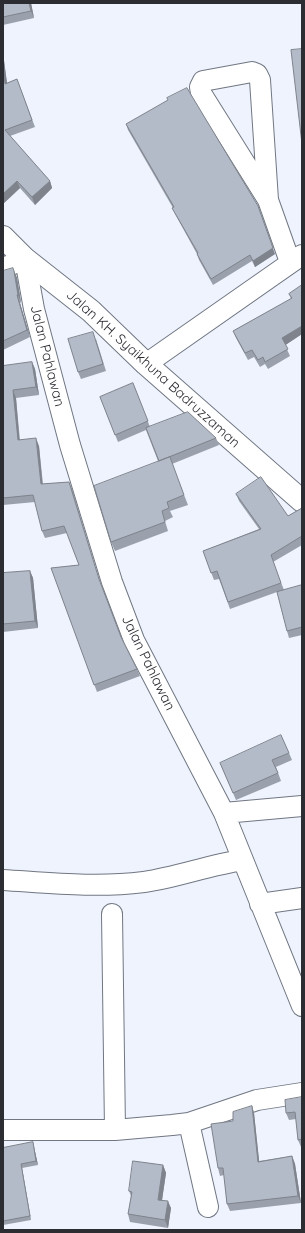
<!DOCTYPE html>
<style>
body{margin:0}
#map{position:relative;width:305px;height:1233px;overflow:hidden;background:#eef3fe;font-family:Quicksand,sans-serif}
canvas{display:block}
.frame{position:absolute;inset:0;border:4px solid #2b2d33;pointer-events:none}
</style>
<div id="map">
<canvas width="305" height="1233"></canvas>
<div class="frame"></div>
</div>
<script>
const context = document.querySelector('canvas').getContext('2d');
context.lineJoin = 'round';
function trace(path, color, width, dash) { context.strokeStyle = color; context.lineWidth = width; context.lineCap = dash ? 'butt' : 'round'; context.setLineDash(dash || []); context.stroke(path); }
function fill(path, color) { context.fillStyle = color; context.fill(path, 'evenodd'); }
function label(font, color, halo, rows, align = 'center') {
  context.font = font + ' Quicksand,sans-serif'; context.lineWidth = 3; context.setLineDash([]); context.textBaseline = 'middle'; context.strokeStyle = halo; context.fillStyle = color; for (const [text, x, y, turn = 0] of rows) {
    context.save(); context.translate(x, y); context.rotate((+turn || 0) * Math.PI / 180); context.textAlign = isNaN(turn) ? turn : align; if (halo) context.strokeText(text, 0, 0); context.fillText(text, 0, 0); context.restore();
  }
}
const street = new Path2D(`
 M268,200L260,80L257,74L252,72L203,81L200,87L201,93L268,200L290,262
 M3,268L25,259L34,309L70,445L112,582L134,640L224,813L302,1006
 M146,364L302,255
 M224,813L302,806
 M3,880C51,883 96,888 144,882C178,877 209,865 243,860
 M260,904L302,898
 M112,914L115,1130
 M189,1123L208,1207
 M3,1130H115L172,1125L189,1123L257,1100L302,1093`);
const secondary = new Path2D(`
 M3,237L25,259L91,311L146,364L302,501`);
const wall = new Path2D(`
 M3,3H31L34,18L3,25Z
 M3,53L7,83L17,79L35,127L10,136L50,181L52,188L35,205L20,188L3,204Z
 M126,124L275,254L255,267L252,261L213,285L199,260L197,254L175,214L173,208L128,130Z
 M3,271H14L17,278L21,302L20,303L30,337L3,350Z
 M302,285V334L285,345L290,356L268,369L265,364L260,367L254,357L248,360L236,338L233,331L291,299L289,294Z
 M96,339L106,371L81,379L78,372Z
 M32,362L35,369L39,395L16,398L20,440L39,446L43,484L69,482L101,585L121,637L137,669L140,676L97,692L51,568L79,565L67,533L45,538L42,531L35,502L3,505V366Z
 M133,383L150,427L216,438L219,445L172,464L188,505L170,511L173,517L165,521L168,531L115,551L111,542L158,461L146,430L118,442L100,397Z
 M236,494L288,516L302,508V545L273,562L284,590L302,585V635L289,638L287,631L277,592L230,609L219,579L214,580L203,551L259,529L239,501Z
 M30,571L33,578L38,628L3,632V573Z
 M289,753L292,760L276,767L281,781L236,800L220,763Z
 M302,1097V1147H301L298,1140L296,1119L289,1120L286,1113Z
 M252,1106L254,1113L259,1161L292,1156L295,1164L301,1203L230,1211L227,1204L224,1175L220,1176L218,1168L233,1121Z
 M33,1142L34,1147L38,1165L22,1168L31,1220L3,1225V1148Z
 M163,1165L166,1173L162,1200L171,1208L168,1228L130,1222L128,1214L131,1196L129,1191Z`);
const shadedWall = new Path2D(`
 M29,3H31L34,18L31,11Z
 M3,53L8,91L5,84L3,68Z
 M17,181L20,188L3,204V194Z
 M50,181L52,188L35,205L32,197Z
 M258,206L275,254L255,267L253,261Z
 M14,271L17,278L21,302L18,295Z
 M17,295L20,303L30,337L27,330Z
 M302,326V334L284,346L282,338Z
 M32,362L35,369L39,395L36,387Z
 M13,390L16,398L20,448L18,440Z
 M36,438L39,446L43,491L41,484Z
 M69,482L72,489L101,586L99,579Z
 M30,571L33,578L38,628L35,621Z
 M252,1106L254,1113L260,1169L258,1162Z
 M33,1142L34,1147L38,1165L36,1161Z
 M292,1156L295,1164L301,1203L298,1196Z
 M21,1164L22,1168L31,1220L30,1216Z
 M163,1165L166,1173L161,1207L158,1200Z
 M168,1201L171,1208L168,1228L165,1220Z`);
const building = new Path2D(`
 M3,3H29L31,11L3,17Z
 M302,49V144L291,50Z
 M3,68L5,84L17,79L32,120L5,130L50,181L32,197L17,181L3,194Z
 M187,88L258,206L273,248L253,261L250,255L211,279L197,254L198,253L172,208L174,207L126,124L168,100L167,98Z
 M13,268L14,271L18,295H17L27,330L3,341V271Z
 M302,285V326L282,338L288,349L265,362L263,357L258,360L252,350L245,353L233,331L292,298L289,294Z
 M93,332L103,364L78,372L68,339Z
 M32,362L36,387L13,390L18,440L36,438L41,484L69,482L99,579L121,637L137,669L94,685L51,568L79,565L64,526L42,531L33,495L3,498V366Z
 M133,383L148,421L115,435L100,397Z
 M188,412L216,438L159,461L146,428Z
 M170,457L184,495L167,502L169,508L162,511L165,522L111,542L94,486Z
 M261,477L288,516L302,508V536L271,555L281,583L228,602L217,571L211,573L203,551L261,529L236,494Z
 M30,571L35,621L3,624V573Z
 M302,585V627L287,631L277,592Z
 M281,735L289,753L272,760L278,773L233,793L220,763Z
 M302,1097V1139L298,1140L295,1112L286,1113L285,1100Z
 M252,1106L258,1162L292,1156L298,1196L227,1204L223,1168H218L211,1124L233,1121V1112Z
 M33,1142L36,1161L21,1164L30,1216L3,1221V1148Z
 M133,1161L163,1165L158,1200L168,1201L165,1220L128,1214L132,1192L129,1191Z`);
const streetNames = [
 ["Jalan Pahlawan",47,356,76],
 ["Jalan KH. Syaikhuna Badruzzaman",153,369,42],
 ["Jalan Pahlawan",148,663,64]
];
trace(street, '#707782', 22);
trace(secondary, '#707782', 24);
trace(street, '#fff', 20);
trace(secondary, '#fff', 22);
fill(wall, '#9ba1ac');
fill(shadedWall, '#7e838c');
fill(building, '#b4bbc8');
trace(building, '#7e838c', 1);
label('14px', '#2b2d33', '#fff', streetNames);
</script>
